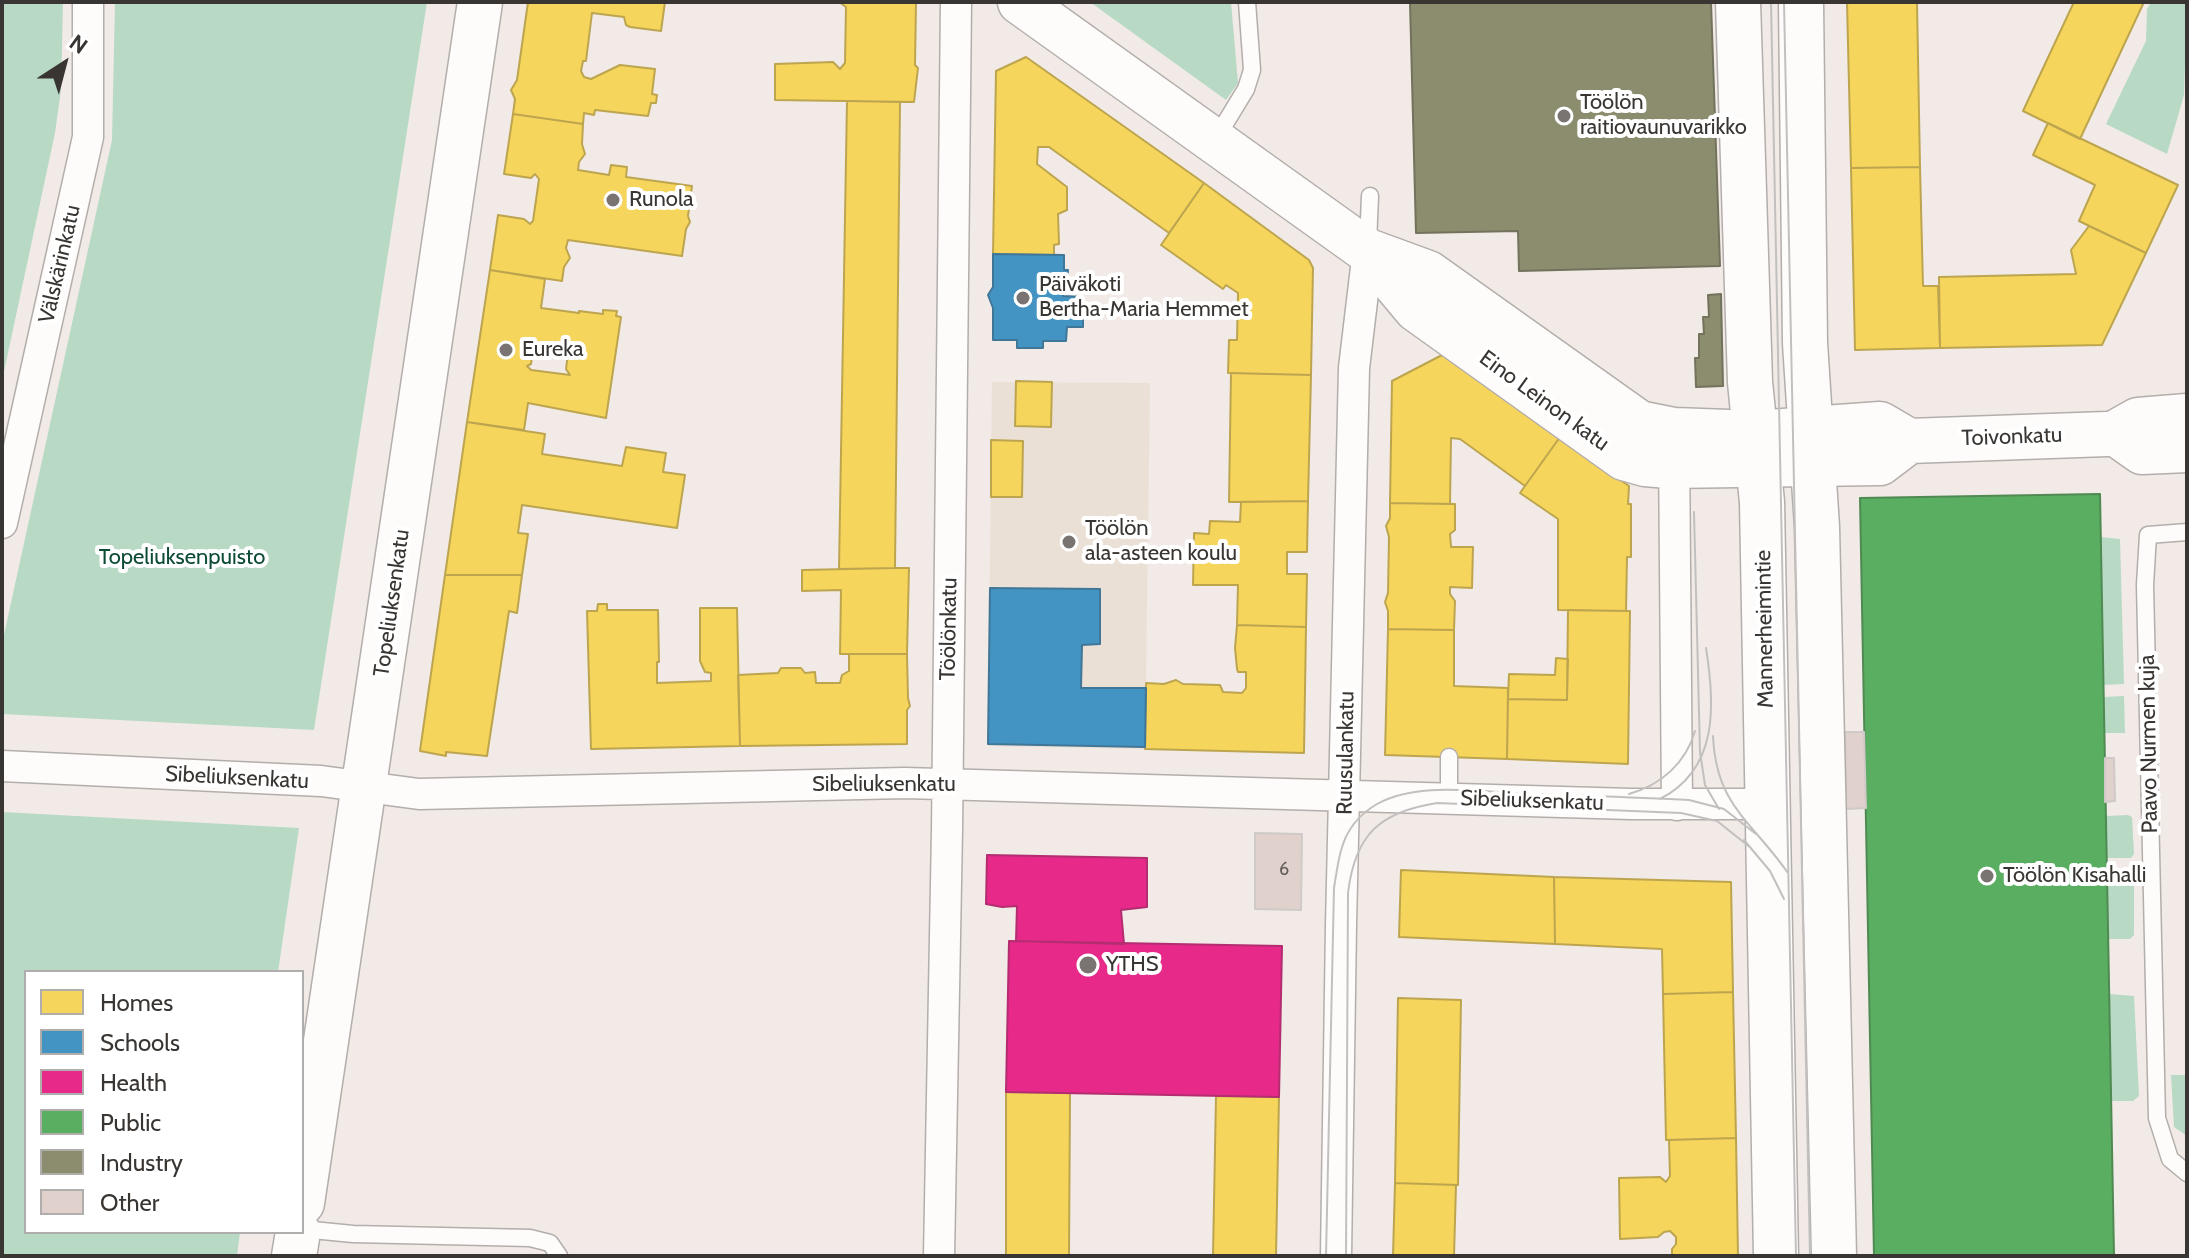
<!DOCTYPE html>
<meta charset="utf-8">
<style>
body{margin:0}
#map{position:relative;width:2189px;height:1258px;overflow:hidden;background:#f1eae6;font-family:Cabin,sans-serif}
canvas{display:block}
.frame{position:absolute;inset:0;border:4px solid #393532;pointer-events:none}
.legend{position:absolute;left:24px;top:970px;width:280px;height:264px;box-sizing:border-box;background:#fff;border:2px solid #b0aead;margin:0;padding:10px 14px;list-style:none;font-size:24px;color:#393532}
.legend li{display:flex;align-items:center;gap:16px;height:40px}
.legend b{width:40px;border:2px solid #b0aead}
.north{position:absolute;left:24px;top:24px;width:80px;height:80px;-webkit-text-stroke:6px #fff;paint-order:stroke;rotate:36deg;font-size:22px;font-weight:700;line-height:32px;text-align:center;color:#393532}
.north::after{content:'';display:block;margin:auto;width:28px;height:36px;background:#393532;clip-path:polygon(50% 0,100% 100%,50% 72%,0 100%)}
</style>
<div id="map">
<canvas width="2189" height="1258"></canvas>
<div class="frame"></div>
<ul class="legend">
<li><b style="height:22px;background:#f6d55c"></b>Homes</li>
<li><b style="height:22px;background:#4393c3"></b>Schools</li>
<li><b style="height:22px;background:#e7298a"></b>Health</li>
<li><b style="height:22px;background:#5aae61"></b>Public</li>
<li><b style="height:22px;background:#8c8c6e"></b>Industry</li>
<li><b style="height:22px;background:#e0d1cc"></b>Other</li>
</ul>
<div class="north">N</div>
</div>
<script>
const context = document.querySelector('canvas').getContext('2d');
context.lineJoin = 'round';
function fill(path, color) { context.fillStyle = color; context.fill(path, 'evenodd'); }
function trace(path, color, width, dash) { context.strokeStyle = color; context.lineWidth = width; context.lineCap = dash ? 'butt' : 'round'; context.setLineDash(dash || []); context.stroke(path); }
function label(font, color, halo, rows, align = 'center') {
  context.font = font + ' Cabin,sans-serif'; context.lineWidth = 8; context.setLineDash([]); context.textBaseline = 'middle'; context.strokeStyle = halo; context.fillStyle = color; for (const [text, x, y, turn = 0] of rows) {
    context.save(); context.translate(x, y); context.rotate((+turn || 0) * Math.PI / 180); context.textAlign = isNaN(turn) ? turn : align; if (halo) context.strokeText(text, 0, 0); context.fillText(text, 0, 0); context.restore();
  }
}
const education = new Path2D(`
 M992,382L1150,383L1145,749L988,746Z`);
const green = new Path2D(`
 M2,2H63L61,90L55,133L2,381Z
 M115,2H427L314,730L2,714V644L112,140Z
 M1090,2H1231L1238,83L1226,100Z
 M2151,2H2187L2184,95L2167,154L2106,124L2146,41L2147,9Z
 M2101,537L2120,539L2124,684L2103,685Z
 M2124,696L2125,733H2105L2104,697Z
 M2,812L299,828L278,972H26V1232H240L237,1256H2Z
 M2128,815L2132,817L2134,854L2131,858H2106V816Z
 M2125,879L2134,886V935L2130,939H2108L2107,881Z
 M2109,994L2134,996L2139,1096L2133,1101H2111Z
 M2171,1075H2187V1136L2174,1127Z`);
const homes = new Path2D(`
 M528,2H665L661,31L630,27L626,25L624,17L592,13L586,61H583L581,71L584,77L591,79L620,65L655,69L652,94L657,95L656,103H651L648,116L595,110L594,115L584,113L583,124L513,114L515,99L511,90L517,80Z
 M839,2H916L915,65L918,68L914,102L775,100V64L833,62L840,69L845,63L846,7Z
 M1847,2H1917L1920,167L1851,168Z
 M2074,2H2144L2080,139L2023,111Z
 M1026,57L1204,183L1169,233L1049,147H1038L1037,164L1067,187V210L1058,214L1059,244L1054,245V255L993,254L996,71Z
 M847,101L900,102L895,568L839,569Z
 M513,114L583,124L582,144L585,154L579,162L578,170L609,175L611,165L627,167L626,177L692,186L688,216L690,222L686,229L682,256L568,240L566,248L570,258L564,267L562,281L490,270L498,215L524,219L530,224L533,221L539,179L535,174L531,178L504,174Z
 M2048,123L2178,185L2146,253L2079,221L2095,185L2033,155Z
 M1920,167L1923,286H1938L1940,348L1855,350L1851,168Z
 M1204,183L1309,260L1313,268L1311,375L1228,373L1229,340H1237L1238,293L1226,285L1223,289L1161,245Z
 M2089,226L2146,253L2102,345L1940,348L1939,277L2076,274L2071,250Z
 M490,270L545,279L541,308L579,313V311L603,314V310L617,311L616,316L621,317L606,418L528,403L524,430L467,422ZM534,342L570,347L573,350L568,353L566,369L570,375L531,370L527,366L531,364L533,349L529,345Z
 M1444,354L1560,437L1525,486L1460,439L1451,438L1450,504L1390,503L1392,381Z
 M1231,373L1311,375L1308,501L1229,502Z
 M1016,381L1052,382L1051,427L1015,426Z
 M467,422L545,434L542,454L622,466L626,447L666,453L663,472L685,475L677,528L522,505L518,533L528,534L522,575H445Z
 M1560,437L1629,486L1628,504H1631V557H1627L1626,611L1558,610V519L1520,493Z
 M991,440L1023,441L1022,497H991Z
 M1308,501L1307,552H1287V574H1307L1306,627L1237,625L1238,585H1193L1194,533L1209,534L1210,521L1240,522L1241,502Z
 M1390,503L1455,504V530L1450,534L1451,547H1473L1472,588L1450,587V594L1455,601L1454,630L1388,629V611L1385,602L1388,593L1389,537L1386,526L1390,518Z
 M895,568H909L907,654H840L841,590L802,591V570Z
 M445,575H522L517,613L509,611L487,756L446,752V756L420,751Z
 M598,604H607V610H658L659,662H657V683L711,681V673L705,672L700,661V608H737L740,746L591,749L587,611H597Z
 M1568,610L1630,611L1628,764L1507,759L1508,699L1567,700Z
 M1237,625L1306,627L1304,753L1145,749L1146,683L1164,684L1176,680L1183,684L1220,685L1223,692L1242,693L1246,688V672H1238L1237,669L1235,648Z
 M1388,629L1454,630V686L1508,688L1507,759L1385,755Z
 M849,654H907L908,698L910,706L907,710V744L740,746L738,675L778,673L781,668H801L805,673L815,672L816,683H840L842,675L849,671Z
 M1556,658L1568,659L1567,700L1508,699L1509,674L1555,675Z
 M1401,870L1554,877L1555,944L1399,937Z
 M1554,877L1731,882L1733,992L1663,994L1662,949L1555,944Z
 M1733,992L1736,1138L1666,1140L1663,994Z
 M1398,998L1461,1000L1458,1185L1395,1183Z
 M1006,1092L1070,1093L1069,1256H1006Z
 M1216,1096L1279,1097L1276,1256H1213Z
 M1736,1138L1738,1256H1672V1249L1676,1244V1237L1670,1231L1664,1232L1658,1237L1620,1239L1619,1178L1660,1177L1666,1182L1670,1176L1669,1140Z
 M1395,1183L1456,1185L1454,1256H1393Z`);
const schools = new Path2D(`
 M993,254L1064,255V270H1068L1067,282H1064L1063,296L1083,297V327H1067L1066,341H1043V348H1017V340H993V308L988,295L993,287Z
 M990,588L1100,589V644L1082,645L1081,688H1146L1145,747L988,744Z`);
const health = new Path2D(`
 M987,855L1147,858V907L1121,910L1124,944L1016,941L1017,906L1002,907L986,904Z
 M1009,941L1282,946L1279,1097L1006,1092Z`);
const public = new Path2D(`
 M2100,494L2114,1256H1874L1860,498Z`);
const industry = new Path2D(`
 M1410,2H1711L1720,266L1519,271L1518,231L1416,233Z
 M1721,294L1723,386L1696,387L1695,358H1699V334H1704L1703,317H1709L1708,295Z`);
const building = new Path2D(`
 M1845,732H1864L1866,808L1846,809Z
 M2105,758H2114L2115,801L2105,802Z
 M1255,833L1302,834L1301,910L1255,909Z`);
const lane = new Path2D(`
 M1215,140L1246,89L1252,70L1247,2
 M1368,243L1370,196
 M2187,532L2148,535L2145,585L2157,1118L2170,1159L2187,1173
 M1449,799V757
 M302,1229L353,1234L530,1238L550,1243L559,1256`);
const street = new Path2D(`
 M1674,447L1677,805
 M2,523L88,137V2
 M2,766L321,781L419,794L905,783L1631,804H1767
 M939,1256L947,830L956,2
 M1336,1256L1341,925L1354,368L1368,251`);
const secondary = new Path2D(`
 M1020,2L1368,251L1428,273L1639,423L1674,430L1756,433L1880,424L1909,441L2107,434L2115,433L2138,420L2187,416
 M1370,254L1416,309L1624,458L1645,464L1669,466L1880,463L1909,441
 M2115,433L2142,452L2187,450
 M302,1203L480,2
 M294,1256L298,1232`);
const primary = new Path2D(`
 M1738,2L1750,382L1762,502L1776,1256
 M1801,2L1805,343L1817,527L1834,1256`);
const tram = new Path2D(`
 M1771,2L1796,1256
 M1784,2L1810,1256
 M1694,512L1700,752L1705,785L1719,809
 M1713,736C1716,806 1752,821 1788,873
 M1629,794C1661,785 1686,763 1695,731
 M1660,799C1719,769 1715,704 1706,648
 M1744,840L1770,871L1784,899
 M1326,1256L1334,888C1340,851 1342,825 1377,804C1417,781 1485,792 1529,794C1583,796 1636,797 1689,800L1724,809L1756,834
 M1346,1256L1348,893C1355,835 1379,812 1437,803L1681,813L1717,821L1751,848`);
const markers = [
 [1564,116,8,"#797471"],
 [613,200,8,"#797471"],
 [1023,298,8,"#797471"],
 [506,350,8,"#797471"],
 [1069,542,8,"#797471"],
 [1987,876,8,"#797471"],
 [1088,965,10,"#797471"]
];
const numberNames = [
 ["6",1284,870]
];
const poiNames = [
 ["Töölön",1580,103],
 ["raitiovaunuvarikko",1580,128],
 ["Runola",629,200],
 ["Päiväkoti",1039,285],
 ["Bertha-Maria Hemmet",1039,310],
 ["Eureka",522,350],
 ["Töölön",1085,529],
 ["ala-asteen koulu",1085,554],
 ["Töölön Kisahalli",2003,876],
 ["YTHS",1106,965]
];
const streetNames = [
 ["Välskärinkatu",60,264,-77],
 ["Eino Leinon katu",1544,401,36],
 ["Toivonkatu",2012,437,-2],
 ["Topeliuksenkatu",392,603,-82],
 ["Töölönkatu",949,629,-89],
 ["Mannerheimintie",1765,629,-91],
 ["Paavo Nurmen kuja",2149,744,-91],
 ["Ruusulankatu",1346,753,-89],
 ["Sibeliuksenkatu",237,778,3],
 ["Sibeliuksenkatu",884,785],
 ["Sibeliuksenkatu",1532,801,2]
];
const parkNames = [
 ["Topeliuksenpuisto",182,558]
];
fill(education, '#ebe0d5');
fill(green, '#b8dac5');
fill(homes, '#f6d55c');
trace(homes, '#bda54f', 2);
fill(schools, '#4393c3');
trace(schools, '#407798', 2);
fill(health, '#e7298a');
trace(health, '#b32d70', 2);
fill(public, '#5aae61');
trace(public, '#508a53', 2);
fill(industry, '#8c8c6e');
trace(industry, '#73725c', 2);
fill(building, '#e0d1cc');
trace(building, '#cfcac7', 2);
trace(lane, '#b3aeab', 19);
trace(street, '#b3aeab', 33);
trace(secondary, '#b3aeab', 47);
trace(primary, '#b3aeab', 47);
trace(lane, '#fdfcfb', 16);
trace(street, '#fdfcfb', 30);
trace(secondary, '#fdfcfb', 44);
trace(primary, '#fdfcfb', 44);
trace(tram, '#c2c0bf', 2);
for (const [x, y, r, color] of markers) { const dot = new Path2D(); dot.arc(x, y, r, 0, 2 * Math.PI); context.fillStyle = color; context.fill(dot); trace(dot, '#fff', 3); }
label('18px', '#645e5a', null, numberNames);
label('22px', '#393532', '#fff', poiNames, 'left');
label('22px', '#393532', '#fff', streetNames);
label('22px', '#0d4c34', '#fff', parkNames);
</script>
